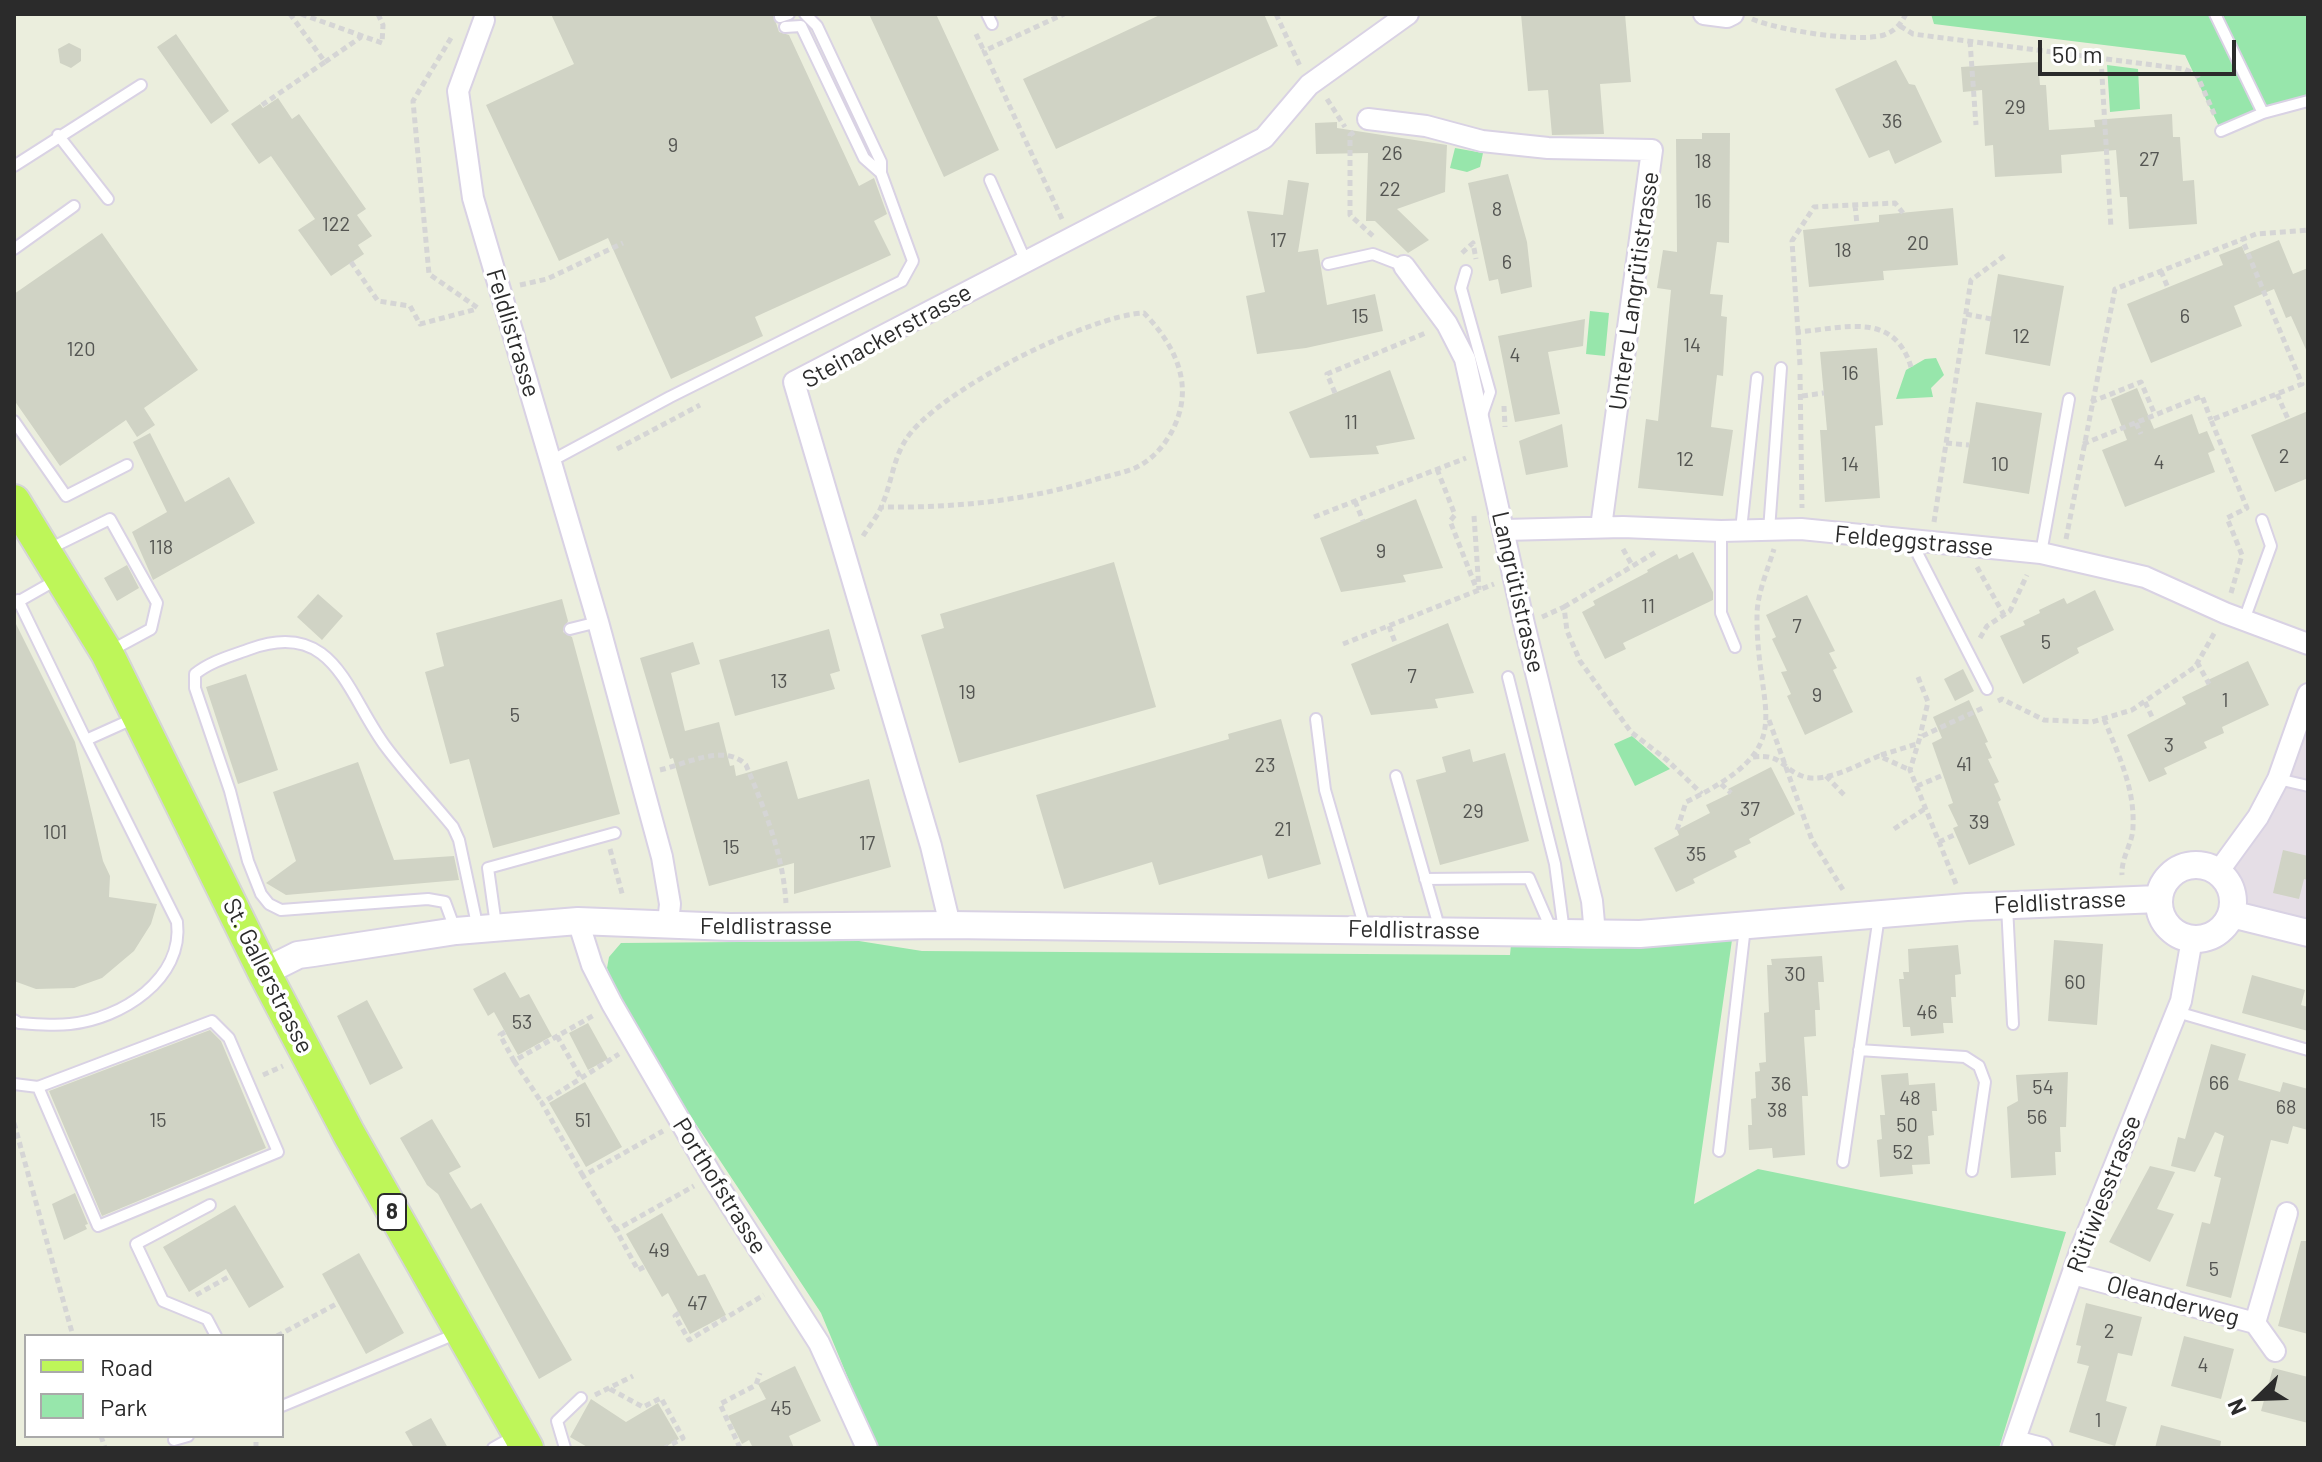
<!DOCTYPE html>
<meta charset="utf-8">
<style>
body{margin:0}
#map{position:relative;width:2322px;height:1462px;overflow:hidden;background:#ebeedd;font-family:Barlow,sans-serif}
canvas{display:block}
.frame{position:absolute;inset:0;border:16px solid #2b2b2b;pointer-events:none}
.legend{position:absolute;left:24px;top:1334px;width:260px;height:104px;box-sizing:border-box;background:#fff;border:2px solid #aaa;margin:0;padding:10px 14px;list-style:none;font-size:24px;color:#2b2b2b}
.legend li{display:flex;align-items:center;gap:16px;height:40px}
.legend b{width:40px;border:2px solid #aaa}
.north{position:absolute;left:2218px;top:1358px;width:80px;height:80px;-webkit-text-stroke:6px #fff;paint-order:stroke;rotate:247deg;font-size:22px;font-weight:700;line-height:32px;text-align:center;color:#2b2b2b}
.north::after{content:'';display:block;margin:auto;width:28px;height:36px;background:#2b2b2b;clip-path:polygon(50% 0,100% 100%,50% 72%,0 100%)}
.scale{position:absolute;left:2038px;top:40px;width:198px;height:36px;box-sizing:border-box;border:4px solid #2b2b2b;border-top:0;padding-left:10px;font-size:24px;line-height:28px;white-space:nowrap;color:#2b2b2b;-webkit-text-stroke:6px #fff;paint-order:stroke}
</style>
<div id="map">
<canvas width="2322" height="1462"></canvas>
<div class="frame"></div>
<ul class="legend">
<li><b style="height:10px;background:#bef659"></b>Road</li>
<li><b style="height:22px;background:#97e6ab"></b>Park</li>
</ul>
<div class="north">N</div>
<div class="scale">50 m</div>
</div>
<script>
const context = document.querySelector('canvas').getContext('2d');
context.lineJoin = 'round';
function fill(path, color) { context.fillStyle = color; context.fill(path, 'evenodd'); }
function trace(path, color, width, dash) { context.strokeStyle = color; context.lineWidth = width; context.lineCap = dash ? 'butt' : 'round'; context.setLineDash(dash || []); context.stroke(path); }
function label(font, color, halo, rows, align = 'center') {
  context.font = font + ' Barlow,sans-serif'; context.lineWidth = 7; context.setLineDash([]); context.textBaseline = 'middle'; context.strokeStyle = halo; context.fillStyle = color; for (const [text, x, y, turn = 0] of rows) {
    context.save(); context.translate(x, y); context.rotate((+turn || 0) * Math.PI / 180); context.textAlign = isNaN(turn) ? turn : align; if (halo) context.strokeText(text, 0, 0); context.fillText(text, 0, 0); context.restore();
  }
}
const industrial = new Path2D(`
 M2308,694V933L2233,902L2231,891L2218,872L2258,817Z`);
const green = new Path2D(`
 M1931,14H2308V101L2221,131L2185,55L1934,24Z
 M2107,65L2138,69L2140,109L2110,112Z
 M1455,148L1483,153L1480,167L1467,172L1450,168Z
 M1590,311L1609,313L1605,356L1586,354Z
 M1936,358L1944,375L1931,388L1933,397L1896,399L1906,370L1925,359Z
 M1632,736L1670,769L1635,786L1614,744Z
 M1732,940L1694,1204L1758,1169L2066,1232L1999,1448H877L821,1313L666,1079L616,993L607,968L609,957L621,943L859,941L922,951L1510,955L1511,945C1586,951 1657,949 1732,940Z`);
const building = new Path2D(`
 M551,14H773L779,32L789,35L859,186L874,178L887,214L874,221L891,255L755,317L763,336L671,379L608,238L559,261L486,105L574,64Z
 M869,14H936L999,150L944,177Z
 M1162,14H1264L1278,46L1056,149L1023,79Z
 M1521,14H1625L1631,82L1600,84L1604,134L1552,135L1548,90L1528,91Z
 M176,34L229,111L211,124L157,47Z
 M69,43L81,49V61L71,68L60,63L58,49Z
 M1896,60L1909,84L1915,85L1942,142L1895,164L1889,150L1869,158L1835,89Z
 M2038,62L2040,85H2046L2049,130L2095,127L2094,120L2172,114L2173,137H2180L2183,181L2194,180L2197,224L2129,229L2127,197H2120L2116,150L2061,155L2062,173L1995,177L1993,145L1985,146L1982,90L1963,92L1961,67Z
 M278,98L292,119L299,114L366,209L357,215L372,236L358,245L364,254L331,276L298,230L315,219L271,156L259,164L231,124L260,104L263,108Z
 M1337,122V128L1447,145L1445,192L1397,209L1429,240L1408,253L1375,221H1366L1368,153L1316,154L1315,123Z
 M1702,133H1730L1729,243L1717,242L1710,294L1723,295L1721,316L1727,317L1723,376L1717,375L1711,427L1733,430L1723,496L1638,488L1646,419L1658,421L1666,341L1671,290L1657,288L1663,250L1677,252L1676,139H1702Z
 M1508,174L1527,242L1532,287L1501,294L1498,279L1489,281L1468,183Z
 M1288,180L1309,183L1298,252L1318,249L1327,305L1375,294L1383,331L1306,348L1257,354L1246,296L1265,292L1247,211L1283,215Z
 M1953,208L1958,265L1883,271L1884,280L1809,287L1803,230L1879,222V215Z
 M102,233L198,370L144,408L155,425L137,437L126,420L60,466L14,400V294Z
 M2279,240L2293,274L2308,268V354L2291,316L2286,318L2274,289L2234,306L2242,326L2151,363L2127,304L2223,265L2219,255L2242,246L2245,254Z
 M1998,274L2064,286L2050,366L1985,354Z
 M1585,319L1583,346L1548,352L1560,414L1515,422L1498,336Z
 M1877,348L1883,425L1875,426L1880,498L1825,502L1820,430H1827L1820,352Z
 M1390,370L1415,439L1376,446L1379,454L1310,458L1289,412Z
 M2137,388L2154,429L2192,414L2199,434L2207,431L2215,450L2208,453L2215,472L2125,507L2102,450L2127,440L2111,399Z
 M1976,402L2042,413L2029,494L1963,483Z
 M2308,411V478L2275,492L2251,435Z
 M1562,424L1568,467L1526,475L1519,441Z
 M150,433L185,502L229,477L255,523L153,580L132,532L167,512L133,442Z
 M1416,499L1443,568L1403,575L1406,582L1341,592L1320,538Z
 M1693,552L1713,592V600L1623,643L1626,649L1605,659L1582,612L1595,605L1593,601L1648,572L1647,570L1677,554L1679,559Z
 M1114,562L1156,707L959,763L921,635L944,628L940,614Z
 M127,565L139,588L117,601L104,578Z
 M2095,590L2114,630L2077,648L2079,653L2023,684L2000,636L2025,625L2023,621L2040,613L2039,610L2064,598L2067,604Z
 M318,594L343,616L322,640L297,617Z
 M1807,595L1835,651L1829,653L1837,668L1833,670L1853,712L1805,735L1787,696L1791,694L1781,672L1787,671L1772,639L1776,637L1766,615Z
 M562,599L568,621L563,632L572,637L620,814L493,848L469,759L450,764L425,672L444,666L436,633Z
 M14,620L75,742L103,861L110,876L109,897L157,904L151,924L134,951L102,978L74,988L36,989L14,981Z
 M1448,623L1474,693L1435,699L1438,708L1371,715L1351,664Z
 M829,629L840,671L830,674L835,689L735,716L719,660Z
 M693,642L700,664L671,673L685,731L719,722L730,766L734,765L736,776L787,761L798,799L869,779L891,867L794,894V863L709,886L673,758L670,759L640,658Z
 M2248,661L2269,705L2222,727L2224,733L2204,742L2207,748L2164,768L2167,774L2149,782L2127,735L2186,704L2182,697L2209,684L2208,680Z
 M1963,669L1974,691L1955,701L1944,679Z
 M246,674L278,770L238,784L206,687Z
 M1969,700L1988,742L1985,743L1992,758L1988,759L1999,782L1994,784L2001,800L1998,802L2015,845L1969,865L1953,828L1958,826L1948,805L1953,803L1932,743L1942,738L1933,717Z
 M1281,719L1321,864L1268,879L1262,855L1159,885L1152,862L1064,889L1036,795L1229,739L1228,734Z
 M1470,749L1473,762L1505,753L1529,841L1440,865L1416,780L1446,772L1442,757Z
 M358,762L394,860L454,856L459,880L286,895L266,883L296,861L273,792Z
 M1771,767L1795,814L1749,839L1751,843L1734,851L1737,857L1693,879L1695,883L1676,892L1654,848L1679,835L1677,830L1710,813L1706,805L1731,793L1728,789Z
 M2283,850L2308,856V880L2304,879L2299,899L2273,893Z
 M2054,940L2103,944L2097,1025L2048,1021Z
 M1958,945L1961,974L1955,975L1956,997H1951L1953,1023H1943L1944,1033L1911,1036L1910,1027H1903L1899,979H1904L1903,972H1909L1908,949Z
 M1822,956L1824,982H1818L1820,1010H1815L1816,1036L1804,1037L1808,1096H1802L1805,1155L1773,1158L1772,1148L1749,1150L1748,1125H1752L1751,1099L1756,1098L1755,1072L1760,1071L1759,1063L1766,1062L1764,1013L1769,1012L1767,965H1772L1771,959Z
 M505,972L520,998L529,994L552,1036L518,1055L494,1012L488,1016L473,989Z
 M2252,975L2305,990L2301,1005L2308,1007V1031L2242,1013Z
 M367,1000L403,1068L370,1085L337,1016Z
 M588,1023L608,1059L588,1070L569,1033Z
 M210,1030L221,1041L266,1148L102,1216L49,1091Z
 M2211,1044L2246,1054L2238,1080L2280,1092L2283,1082L2308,1089V1130L2293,1126L2288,1144L2271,1140L2231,1298L2186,1286L2202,1222L2210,1224L2221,1178L2214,1176L2224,1136L2215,1132L2195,1172L2171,1166L2178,1137L2185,1139Z
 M2068,1072L2066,1127H2060L2061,1152H2055L2056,1175L2011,1178L2007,1107L2018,1101L2016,1075Z
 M1908,1073L1909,1085L1935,1083L1937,1111H1932L1934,1135L1928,1136L1930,1164L1912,1165L1913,1174L1880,1177L1877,1140L1882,1139L1880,1115H1885L1881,1075Z
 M585,1082L622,1147L586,1167L549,1103Z
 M432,1119L461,1167L449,1173L471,1209L481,1203L572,1360L539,1379L438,1194L427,1185L400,1138Z
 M2150,1166L2175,1172L2157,1209L2174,1214L2150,1262L2109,1242Z
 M75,1193L88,1224L85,1225L87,1229L64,1240L52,1204Z
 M235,1205L284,1287L249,1308L226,1269L189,1292L163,1247Z
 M662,1213L698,1276L705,1274L726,1315L690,1334L668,1293L662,1297L626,1234Z
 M2301,1241H2308V1334L2278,1326Z
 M359,1253L404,1333L366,1354L322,1274Z
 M2086,1303L2142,1317L2132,1356L2118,1353L2106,1401L2127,1407L2115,1446L2069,1432L2089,1366L2077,1363L2081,1346L2076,1345Z
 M2184,1336L2234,1349L2221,1399L2171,1386Z
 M795,1366L821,1421L789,1436L794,1448H753L749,1440L742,1444L728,1416L766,1399L758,1384Z
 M2273,1368L2308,1377V1423L2261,1411Z
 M591,1399L626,1422L658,1403L679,1439L663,1448H589L570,1437Z
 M431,1418L448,1448H414L405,1432Z
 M2161,1425L2221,1441L2220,1448H2155Z`);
const path = new Path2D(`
 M301,14L382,43L383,25L378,14
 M1276,14L1300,66
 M1752,19C1778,30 1857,43 1884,35C1895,31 1900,25 1906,14
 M1900,26L1913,34L2184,69L2197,75L2215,116
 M976,34L984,51
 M451,38L413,101L429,274L478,308
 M1970,41L1976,125
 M2101,59L2111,228
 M325,62L361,37
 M1327,99L1345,127
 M262,105L325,62L290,14
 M1354,132L1350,135V215L1374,237
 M1855,205L1857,224
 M1062,219L984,51L1064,14
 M1462,253L1473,243L1476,259
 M351,262L378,301L410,306L420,324L477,309
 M2161,271L2168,288
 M520,285L547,279L623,243
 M1966,314L1991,319
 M1798,332L1792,241L1814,207L1895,203L1903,213
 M1800,365L1798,332C1845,328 1894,311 1911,367
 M1800,374L1802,508
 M1335,393L1327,374L1428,332
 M2277,394L2288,419
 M1802,396L1824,393
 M2091,402L2141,382L2155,415
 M1504,406L1505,427
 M2136,423L2141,434
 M1946,443L1969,445
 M2083,444L2202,396L2211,420
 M617,449L700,405
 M1437,469L1455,515L1450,521L1477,590
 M1355,501L1363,521
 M1474,516L1479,590
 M1314,517L1466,458
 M1934,522L1971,280L2007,254
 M863,536C869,526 878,516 882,505C891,485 893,460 905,441C933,393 1089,315 1144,313C1168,338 1188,370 1181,406C1176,431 1159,457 1135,468C1123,473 1107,476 1094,480C1024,501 955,508 882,507
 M2066,539L2115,289L2256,234L2308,230
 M1623,549L1632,565
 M1977,567L2004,615
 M2231,593L2242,555L2227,518L2247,508L2211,420L2302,384L2242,239
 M1564,607L1656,552
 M1542,617L1564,607L1567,631L1580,661L1631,732L1667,760L1702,794
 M1389,626L1396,645
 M1980,638L1987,626L2010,611L2027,575
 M1343,644L1494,584
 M2197,662L2209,684
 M1918,677L1928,702L1920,736
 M1998,701L2002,699L2044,720L2092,722L2132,710L2195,667L2215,632
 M2145,702L2153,719
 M2104,719C2118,754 2135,788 2133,827C2133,843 2121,857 2122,875
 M1769,720L1812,840L1845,893
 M1881,755L1917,744
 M1753,757C1783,753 1782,770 1805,777C1827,783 1859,764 1879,756L1910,770
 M660,770C685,764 726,743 746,765C765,810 783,854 786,903
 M1826,776L1846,797
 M1721,784L1731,793
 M1917,786L1941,776
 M1894,829L1926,808
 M1677,830L1686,802C1804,744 1756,717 1757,615C1757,594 1768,569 1774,549
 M1939,842L1956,834
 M610,849L623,897
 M1956,884L1910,770L1920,737L1985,707
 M505,1032L500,1035L514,1061L594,1015
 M557,1036L581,1078
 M514,1061L542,1103
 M263,1075L283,1066
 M14,1123L73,1336
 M583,1176L542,1103L619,1054
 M616,1230L583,1176L663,1131
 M644,1267L638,1270L616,1230L694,1186
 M196,1295L230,1276
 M679,1313L675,1316L689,1340L764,1295
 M277,1336L338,1303
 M610,1389L643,1407L661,1398L683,1438L665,1448
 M595,1395L633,1376
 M101,1436L105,1448
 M256,1448V1436
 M740,1448L720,1404L756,1385L760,1373`);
const service = new Path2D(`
 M987,14L992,24
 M2215,14L2263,113
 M780,17L789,14
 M785,27L801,26L864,158L881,173
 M2221,131L2263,113L2308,101
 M58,135L108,199
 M14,166L141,85
 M990,180L1026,262
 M14,249L74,206
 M1328,264L1373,254L1404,266
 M1466,271L1461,288L1490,392L1482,415
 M14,421L66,496L127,465
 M551,461L670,397L902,281L913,261L881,173V162L817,26L805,14
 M1741,530L1757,378
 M1769,530L1781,368
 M1721,531V613L1735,647
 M1911,541L1987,689
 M49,549L110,519L157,603L151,629L112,650
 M2041,553L2069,399
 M18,600L86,740
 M14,604L58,579
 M2244,620L2271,546L2262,520
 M570,629L598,622
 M1508,677L1555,864L1564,932
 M1316,719L1325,790L1365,928
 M1396,776L1440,930
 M2278,779L2308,786
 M1425,879L1529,878L1552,931
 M2007,906L2013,1024
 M496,925L488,868L615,833
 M455,929L445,902L428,899L281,910L269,904L261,894L248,861L230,791L195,688V674C211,661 231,656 250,649C335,618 347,695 386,747C406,774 431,800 453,827L459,840L478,929
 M2177,1012L2308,1050
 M14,1020L19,1023C36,1024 53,1026 70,1024C121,1019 184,979 177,922L86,740L135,718
 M1859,1050L1965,1057L1979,1066L1985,1082L1972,1171
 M14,1084L38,1087L212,1021L229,1038L278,1152L98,1226L38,1087
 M1719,1151L1745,927
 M1843,1162L1879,916
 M210,1205L136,1244L163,1301L207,1319L216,1336
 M282,1406L458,1333
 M174,1440L188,1436
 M493,1448L516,1435
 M565,1448L557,1421L581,1398`);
const minor = new Path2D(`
 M1704,14L1727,17L1733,14
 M484,20L458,91L473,198L598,622L662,857L670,904L668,924
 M1368,119L1426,126L1482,141L1548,148L1652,150L1601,527
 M1404,266L1447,324L1465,359L1524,624L1592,901L1595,934
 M1504,530L1623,527L1721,531L1801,529L2041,553L2145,577L2225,613L2308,644
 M2218,872L2258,817L2278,779L2308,694
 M578,921L592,965L612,1004L712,1176L819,1343L867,1448
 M950,925L931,846L794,382L1264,138L1309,85L1408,14
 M2073,1274L2255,1323L2287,1213
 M2255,1323L2275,1351
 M2015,1441L2042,1448
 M2012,1448L2081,1249L2181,1001L2192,939`);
const tertiary = new Path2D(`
 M2159 902a37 37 0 1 1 74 0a37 37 0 1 1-74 0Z
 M2231,914L2308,933
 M264,972L298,955L313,953L456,931L578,921L730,927L950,925L1640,934L1967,907L2158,899`);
const primary = new Path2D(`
 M14,501L107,653L264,972L349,1134L527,1448`);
const numberNames = [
 ["29",2015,107],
 ["36",1892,121],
 ["9",673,145],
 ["26",1392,153],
 ["27",2149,159],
 ["18",1703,161],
 ["22",1390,189],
 ["16",1703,201],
 ["8",1497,209],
 ["122",336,224],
 ["17",1278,240],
 ["20",1918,243],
 ["18",1843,250],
 ["6",1507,262],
 ["15",1360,316],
 ["6",2185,316],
 ["12",2021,336],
 ["14",1692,345],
 ["120",81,349],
 ["4",1515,355],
 ["16",1850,373],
 ["11",1351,422],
 ["2",2284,456],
 ["12",1685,459],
 ["4",2159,462],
 ["14",1850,464],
 ["10",2000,464],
 ["118",161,547],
 ["9",1381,551],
 ["11",1648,606],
 ["7",1797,626],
 ["5",2046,642],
 ["7",1412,676],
 ["13",779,681],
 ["19",967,692],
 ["9",1817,695],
 ["1",2225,700],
 ["5",515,715],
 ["3",2169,745],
 ["41",1964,764],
 ["23",1265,765],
 ["37",1750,809],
 ["29",1473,811],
 ["39",1979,822],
 ["21",1283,829],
 ["101",55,832],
 ["17",867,843],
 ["15",731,847],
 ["35",1696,854],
 ["30",1795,974],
 ["60",2075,982],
 ["46",1927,1012],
 ["53",522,1022],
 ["66",2219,1083],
 ["36",1781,1084],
 ["54",2043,1087],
 ["48",1910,1098],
 ["68",2286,1107],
 ["38",1777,1110],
 ["56",2037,1117],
 ["15",158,1120],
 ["51",583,1120],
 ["50",1907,1125],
 ["52",1903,1152],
 ["49",659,1250],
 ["5",2214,1269],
 ["47",697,1303],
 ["2",2109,1331],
 ["4",2203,1365],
 ["45",781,1408],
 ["1",2098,1420]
];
const shields = [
 [392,1212,28]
];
const shieldNames = [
 ["8",392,1212]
];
const streetNames = [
 ["Untere Langrütistrasse",1634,291,-82],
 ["Feldlistrasse",513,333,73],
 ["Steinackerstrasse",887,336,-29],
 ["Feldeggstrasse",1914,541,5],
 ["Langrütistrasse",1518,592,77],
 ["Feldlistrasse",2060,902,-3],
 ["Feldlistrasse",766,926],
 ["Feldlistrasse",1414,930,1],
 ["St. Gallerstrasse",268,976,63],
 ["Porthofstrasse",720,1186,58],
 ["Rütiwiesstrasse",2104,1194,-69],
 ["Oleanderweg",2173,1301,15]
];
fill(industrial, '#e5dee6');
fill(green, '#97e6ab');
fill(building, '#d0d3c5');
trace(service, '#d9d2e4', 14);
trace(minor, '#d9d2e4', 24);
trace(tertiary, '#d9d2e4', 30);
trace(primary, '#d5d5d5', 36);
trace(path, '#d5d5d5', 5, [6, 4]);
trace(service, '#fff', 10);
trace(minor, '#fff', 20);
trace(tertiary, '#fff', 26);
trace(primary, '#bef659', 32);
label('20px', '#545552', null, numberNames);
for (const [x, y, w] of shields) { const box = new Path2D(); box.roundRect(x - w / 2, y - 18, w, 36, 6); context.fillStyle = '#fff'; context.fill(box); trace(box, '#2b2b2b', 2); }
label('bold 22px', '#2b2b2b', null, shieldNames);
label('24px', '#2b2b2b', '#fff', streetNames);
</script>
